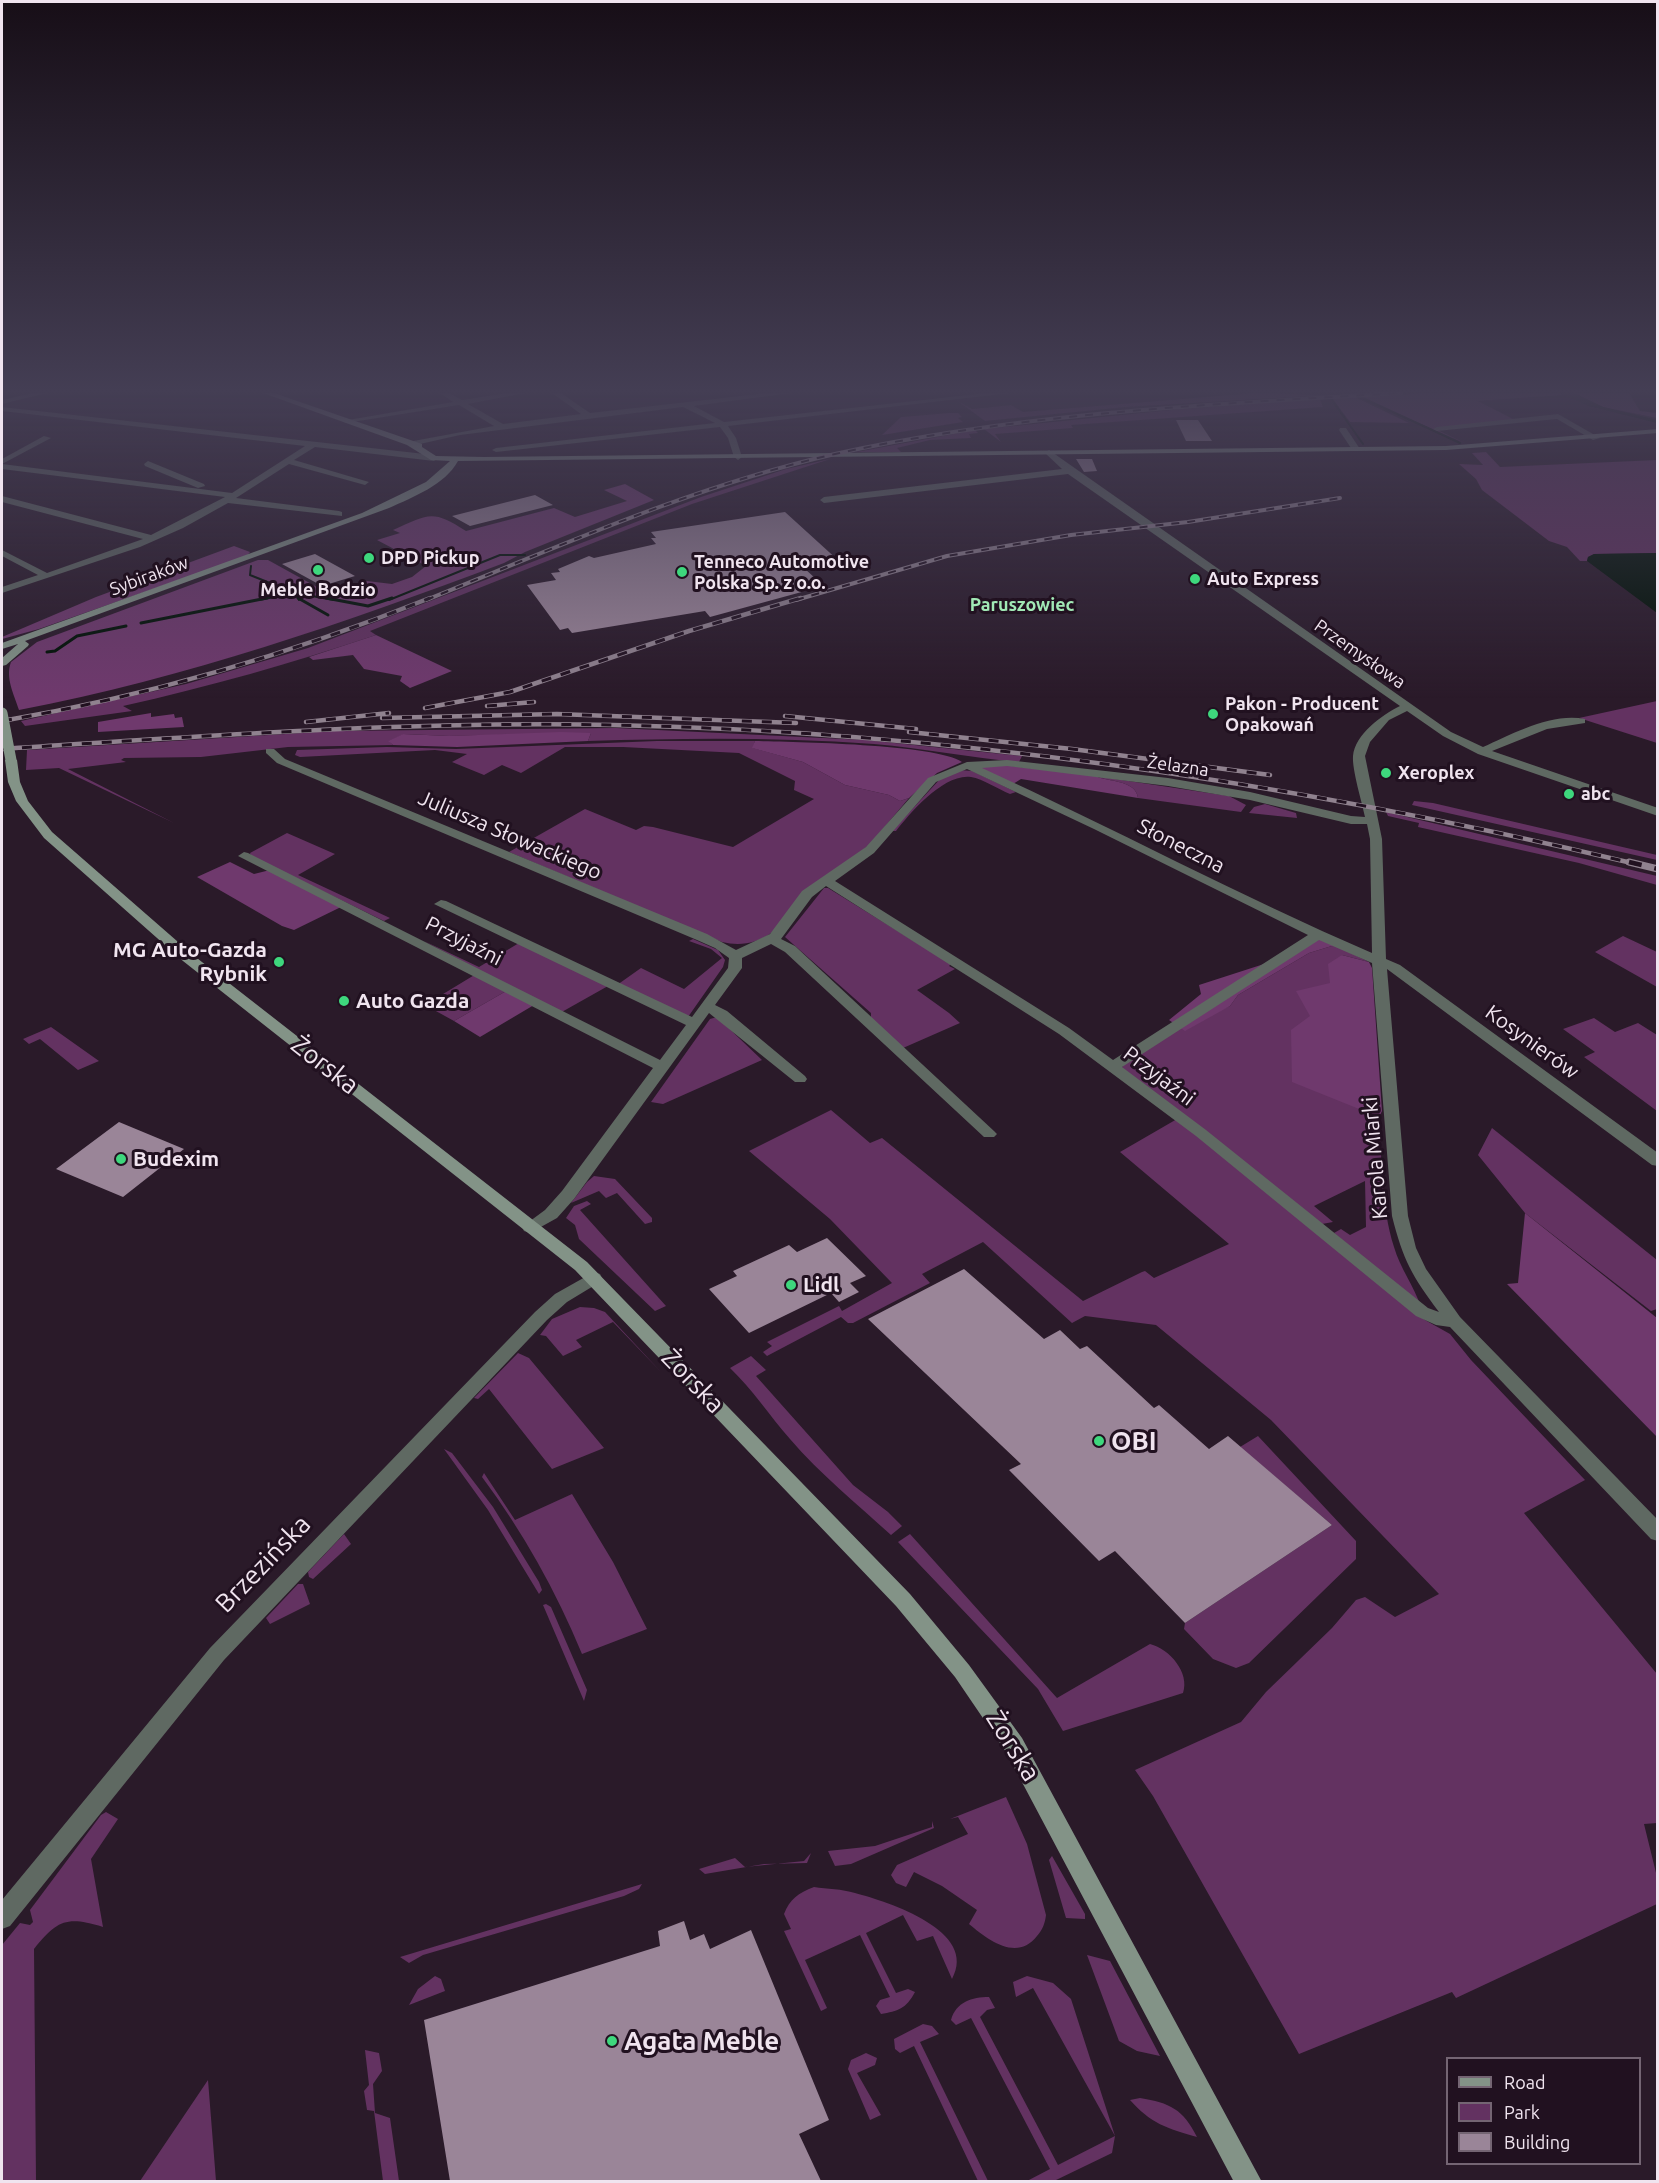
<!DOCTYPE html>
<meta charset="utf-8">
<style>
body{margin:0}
#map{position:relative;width:1659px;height:2183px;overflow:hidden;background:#2a1a29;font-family:Ubuntu,sans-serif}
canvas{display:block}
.frame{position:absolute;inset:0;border:3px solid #f0e4ef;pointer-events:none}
.legend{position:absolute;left:1446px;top:2057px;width:195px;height:108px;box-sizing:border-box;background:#211120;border:2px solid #746573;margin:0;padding:8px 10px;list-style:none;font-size:18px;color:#f0e4ef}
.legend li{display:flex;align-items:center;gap:12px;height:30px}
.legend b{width:30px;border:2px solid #746573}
</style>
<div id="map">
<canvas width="1659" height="2183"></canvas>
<div class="frame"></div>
<ul class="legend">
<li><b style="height:8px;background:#839387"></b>Road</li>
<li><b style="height:16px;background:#633261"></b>Park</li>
<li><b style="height:16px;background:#9a8598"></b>Building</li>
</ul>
</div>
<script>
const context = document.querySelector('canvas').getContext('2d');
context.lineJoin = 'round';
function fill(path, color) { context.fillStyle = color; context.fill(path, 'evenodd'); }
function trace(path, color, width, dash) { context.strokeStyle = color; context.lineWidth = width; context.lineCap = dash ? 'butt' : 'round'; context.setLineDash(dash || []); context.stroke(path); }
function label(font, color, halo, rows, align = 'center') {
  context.font = font + ' Ubuntu,sans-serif'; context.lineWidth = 6; context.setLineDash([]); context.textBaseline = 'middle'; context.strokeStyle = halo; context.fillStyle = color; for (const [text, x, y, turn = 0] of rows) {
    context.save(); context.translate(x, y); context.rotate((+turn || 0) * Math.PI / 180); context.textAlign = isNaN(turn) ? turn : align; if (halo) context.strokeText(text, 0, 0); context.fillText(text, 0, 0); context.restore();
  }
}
const green = new Path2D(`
 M1255,393L1326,395L1126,407L985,421L956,400L972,409L1011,405L1023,412Z
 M1428,393H1560L1562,395L1478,401L1515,420L1435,429L1467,444L1359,397Z
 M1574,393H1629L1640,411L1657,413V418L1603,407Z
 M1355,397L1409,423L1350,422L1332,398Z
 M1320,399L1323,407L1071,425L1073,428L995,434L1001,442L984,429L1180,409Z
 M949,413H958L962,417L958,418L963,422L882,435L901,417Z
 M975,430L978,433L969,434L971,438L930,440L897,448L901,452H856Z
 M1486,452L1500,467L1657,460V553L1594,554L1588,557L1587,561H1580L1567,547L1549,541L1482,490L1476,479L1459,464L1483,465L1472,453Z
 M830,459L692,504L370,631L376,635C293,663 208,687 123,706L132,711L25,726L21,721L186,684L308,648L701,497L786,469Z
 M1657,701V743L1579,718Z
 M616,728L865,740L1022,756L1019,762C970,758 923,748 874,744C779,737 683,738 588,741L591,733L449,736L404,734L389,741L393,745L288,747L201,757L124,758L121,760L126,762L68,769L174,823L59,768L26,770L27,750L334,731Z
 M657,741H755L753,748L803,762L845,785L889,795L900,801L909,798L871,843L771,933C756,944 739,946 722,942L509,852L585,809L636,830L644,826L653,827L733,847L814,799L794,790L795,781L739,753L623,747H565L521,773L502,765L484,775L452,762L467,754L435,750L300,757L295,755L297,750L387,747L456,749Z
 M960,770L972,771L1016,792L1010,794C998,789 983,779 971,777C944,773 910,813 896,831H892L941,778Z
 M1095,776L1229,796L1246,805L1241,812L1138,798C1136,780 1109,782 1095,776Z
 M1414,801L1433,803L1657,855V860L1412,805Z
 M1265,804L1296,813L1297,818L1249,813L1254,807Z
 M1386,812L1657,876V885L1579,863L1418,827L1419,823L1388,816Z
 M287,833L335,854L298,875L390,918L384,921L251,856L250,853Z
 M824,888H828L951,964L949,966L955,969L917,990L949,1013L960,1023L903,1048L871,1021V1013L785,937Z
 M1623,936L1657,952V987L1595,952Z
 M693,939L718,950L725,960L723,967L688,1017L617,985L641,968L684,989L722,958L711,949L689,941Z
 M424,941L479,967L519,943L608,986L560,1013Z
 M1335,945L1369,962L1342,955L1331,983L1310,1016L1343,1100L1379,1117C1382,1159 1381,1206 1394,1247C1400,1268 1414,1286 1421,1307L1334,1233L1341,1229L1350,1235L1366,1227L1365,1181L1314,1206L1333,1222L1322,1224L1122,1068L1124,1062L1179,1027L1230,1006L1238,995L1309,953Z
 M476,974L508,990L454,1021L425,1005Z
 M717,1017L762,1060L663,1104L651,1102L710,1019Z
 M1594,1018L1615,1032L1638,1023L1657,1035V1111L1584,1057L1595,1052L1563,1029Z
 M51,1027L99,1061L78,1070L40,1039L29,1044L23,1039Z
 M831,1110L870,1143L882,1138L1083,1301L1142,1272L1145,1271L1154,1278L1229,1244L1120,1152L1177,1119L1425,1320L1450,1334L1471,1360L1585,1480L1524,1513L1657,1674V1823L1644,1824L1657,1877V1904L1456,1998L1452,1992L1299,2054L1153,1796L1135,1770L1241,1722L1266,1692L1332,1628L1356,1600L1365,1597L1395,1617L1439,1594L1271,1420L1156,1325L1085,1316L1072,1323L983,1242L922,1274L930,1283L853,1323H848L841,1317L767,1356L763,1352L772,1346L767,1342L839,1306L842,1311L892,1283L830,1219L749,1151Z
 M1492,1128L1657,1260V1309L1651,1311L1525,1213L1478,1155Z
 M594,1176L615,1179L652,1218V1222L645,1224L617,1193L606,1198L599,1191L571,1203L587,1182Z
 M587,1201L591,1204L580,1210L666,1306L655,1311L579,1239L575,1225L566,1218L574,1206Z
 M580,1307L594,1308L605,1312L661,1372L613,1322L576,1340L582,1347L563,1356L546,1336L540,1335L552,1319Z
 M518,1353L529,1358L604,1448L552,1469L489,1389L478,1399L474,1398Z
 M751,1356L766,1370L756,1376L853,1485L888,1512L902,1526L891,1535C857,1504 820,1474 790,1439C769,1415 753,1390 730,1368Z
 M1258,1436L1356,1541V1559L1249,1663L1236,1668L1213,1659L1184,1629L1185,1623L1332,1525L1240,1447Z
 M444,1449L452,1453L493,1507L539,1582L542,1590L539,1594L488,1510Z
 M484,1473L515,1520L572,1494L613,1562L647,1629L582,1654C556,1591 523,1532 482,1477Z
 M344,1534L351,1544L313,1579L309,1577L308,1572Z
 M910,1534L1057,1698L1150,1644C1170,1649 1190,1673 1183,1693L1063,1731L1038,1689L898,1542Z
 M298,1584H303L310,1604L270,1624L266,1618Z
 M546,1604L551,1607L587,1690L584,1701L543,1605Z
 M1006,1797L1027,1844L1046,1915C1045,1923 1043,1929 1037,1936C1017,1962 988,1940 969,1924L977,1910L942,1886L914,1872L906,1887L896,1883L891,1875L897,1865L968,1834L958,1817L950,1819Z
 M106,1812L118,1819L91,1859L103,1927C66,1916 58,1920 34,1949L36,2181H2V1945L20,1923L30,1925L33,1922L30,1910L101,1815Z
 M932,1821L934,1828L851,1864L835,1866L828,1851L875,1846L932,1827Z
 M811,1853L807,1863L764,1864L705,1874L699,1869L735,1858L745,1867L804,1861Z
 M1052,1856L1085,1914V1919L1066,1918L1049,1860Z
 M642,1884L639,1889L624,1896L423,1955L409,1963L400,1957Z
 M814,1887C827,1889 842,1889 855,1893C889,1902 979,1931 952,1979L933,1936L917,1941L903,1915L866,1933L896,1993L908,1989L915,1992C906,2009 898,2011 881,2014L876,2006L880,2000L890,1997L860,1935L805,1960L827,2008L821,2011L784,1931L791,1929L784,1914C790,1899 798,1893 814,1887Z
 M1087,1955L1110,1961L1160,2056L1137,2051L1119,2041Z
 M435,1976L441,1979L445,1991L409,2005L418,1989Z
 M1027,1976L1053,1983L1071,1999L1115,2136L1112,2153L1054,2181H1027L1050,2169L971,2018L956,2025L951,2020C956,2002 972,1997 989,1997L995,2008L987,2010L980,2017L1058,2165L1115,2136L1033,1988L1016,1997L1013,1982Z
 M923,2024L932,2026L939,2034L920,2042L988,2181H978L914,2046L900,2053L895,2049L894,2039Z
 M365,2050L379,2053L382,2071L373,2084L375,2113L390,2118L399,2181H383L374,2111L367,2110L364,2091L369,2085Z
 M866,2053L877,2058L875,2065L857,2073L881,2115L870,2120L848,2069L851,2060Z
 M208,2080L216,2181H140Z
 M1140,2098C1170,2103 1183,2109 1197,2137C1168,2129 1150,2123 1130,2100Z`);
const forest = new Path2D(`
 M625,484L654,500L525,552L504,563C345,623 186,678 19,710C14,694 5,678 11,662L37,642L258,560H268L326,592L367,581L392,584L412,577L426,566L377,540L400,533L393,530C429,514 432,509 466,531L554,508L575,517L627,501L604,490Z
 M234,546L250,552L247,556L39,629L2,639V637L96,597Z
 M376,635L452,671L410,688L400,681L402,676L364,669L353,655L313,660L309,657Z
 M151,713V717L174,714L175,718L182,717L184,727L98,732V722Z
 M561,732L591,733L588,741L457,747L393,745L388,741L403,734L450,736Z
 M755,741C793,742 936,744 962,762L937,773L909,798L900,801L889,795L845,785L803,762L752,748Z
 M980,765H1004L1095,776C1109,782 1136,780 1138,798L1021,779L1013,784L980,769Z
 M230,862L254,874L270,870L343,906L294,930L282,926L197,877Z
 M1311,934L1335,945L1309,953L1238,995L1230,1006L1185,1031L1169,1020L1201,994L1199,985L1264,964Z
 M1342,955L1369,962L1372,968L1382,1111L1379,1117L1292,1082L1291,1030L1310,1016L1296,991L1330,983L1328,964Z
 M508,990L534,1005L480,1037L454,1021Z
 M1525,1213L1657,1318V1437L1507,1284L1518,1283Z`);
const water = new Path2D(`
 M1560,393H1574L1603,407L1653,419L1657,420V423L1589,406Z
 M1657,553V613L1587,561L1588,557L1594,554Z`);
const streamFar1 = new Path2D(`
 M1327,393L1363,444
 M1352,393L1460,443
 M251,566L250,575L295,593L299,600
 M259,600L295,593L334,600
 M389,600L500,555H525`);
const stream = new Path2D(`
 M298,598L328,615
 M326,598L368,606L392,598
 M141,623L267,598
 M47,652L55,651L77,636L126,626`);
const building = new Path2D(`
 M1176,420H1198L1212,441H1186Z
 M1076,459H1092L1097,471L1084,472Z
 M535,495L553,505L470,526L452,516Z
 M785,512L840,562L804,568L816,579L801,582L809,590L710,617L705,611L572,633L568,628L560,630L527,585L556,580L551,573L560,572L558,569L589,556L594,558L656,544L651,538H656L651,532Z
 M315,554L355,576L322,586L282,564Z
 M119,1122L184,1149L123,1197L56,1169Z
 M827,1238L866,1276L850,1283L859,1292L839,1302L831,1293L749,1333L709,1289L737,1276L733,1271L789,1245L797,1252Z
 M964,1269L1044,1339L1060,1330L1080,1349L1087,1346L1154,1408L1159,1405L1209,1449L1228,1436L1332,1525L1185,1623L1115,1551L1099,1561L1009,1470L1021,1464L868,1319Z
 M684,1921L690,1940L704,1934L710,1949L751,1930L829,2120L799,2134L821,2181H450L424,2020L660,1946L658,1931Z`);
const street = new Path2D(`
 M33,393H47L2,404V400Z
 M440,393H449L462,400L507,393H525L468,404L503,424L581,414L552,393H561L590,413L767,393H791L694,406L724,422L986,393H1010L728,426L736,438L742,457L738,460L734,457L728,438L720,427L496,452L492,450L496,448L715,423L683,407L460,435L411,446L407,444L408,442L494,426L459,405L346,423L342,421L453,402Z
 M2,407L434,455L438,458L434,461L315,447L294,460L369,482L365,485L289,464L236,498L339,511L342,512V516L228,503L183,528L140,547L2,593V587L38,575L2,556V550L47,573L143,539L2,502V496L151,535L225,497L2,469V459L44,436L51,438L2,464L232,493L305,446L2,411Z
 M1558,414L1600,438L1593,440L1557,419L1437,431L1433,429L1437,427Z
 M1340,428H1346L1360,449L1359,451H1353L1339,430Z
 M1049,450L1451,732L1483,747C1512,734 1552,712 1585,719V723L1547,729L1492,751L1658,808V816L1478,754L1443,736L1407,711L1389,720L1370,742L1365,756L1382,839L1386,959L1400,965L1658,1153V1166L1652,1165L1387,969L1408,1216L1416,1248L1426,1269L1460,1317L1658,1520V1541L1651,1539L1450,1327L1436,1325L1416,1316L1196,1136L1059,1034L826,886L812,897L781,939L795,946L994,1131L997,1134L994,1137H984L785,952L771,944L742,958V968L715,1005L727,1011L805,1076L807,1079L805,1082H795L709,1013L574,1199L557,1218L530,1233L524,1231L522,1227L545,1210L562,1191L653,1068L238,856L244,852L248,853L660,1060L686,1025L434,904L441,900L446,901L692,1017L728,968L729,958L715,948L697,940L277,763L266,753V749H274L285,759L707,934L736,950L770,934L802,891L866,847L928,778L967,762L1007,760L1168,778L1250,792L1351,816L1365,817C1362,802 1352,770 1353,756C1355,734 1382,715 1400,706L1068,474L824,503L820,500L824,497L1062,469L1045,453ZM1007,766L1168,786L1250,800L1351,824H1367L1370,839L1372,953C1240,896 1113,828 982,768ZM967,769L1094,829L1308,935L1113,1060L1069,1028L835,881L874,853L936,782ZM1319,940L1372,963L1392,1216C1403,1260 1412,1276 1439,1312L1428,1308L1206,1130L1122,1067Z
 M148,461L204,484L205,486L198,488L145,466L144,464Z
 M594,1272L600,1274L602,1278L600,1282L567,1302L547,1320L224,1660L10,1926L2,1929V1900L210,1648L535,1312L555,1294Z`);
const secondary = new Path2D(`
 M263,393H274L422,444V447L436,456L484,457L1446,446L1658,429V433L1446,450L458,461C445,485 413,497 389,508L25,641L29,644L28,646L6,665L2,666V658L18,644L2,649V643L362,513L426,482L450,461L431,460L407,445Z
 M11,757L17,760L20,782L28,801L52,832L193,955L587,1262L910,1594L969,1665L1022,1738L1262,2182H1234L1006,1752L955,1677L896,1606L575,1270L183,961L44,838L16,801L8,782L5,760Z`);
const railFar2 = new Path2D(`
 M426,600C560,546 694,486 835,454C1021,413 1211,404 1401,393
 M796,600L947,556L1071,535L1188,522L1340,498`);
const railFar1 = new Path2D(`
 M487,706L534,702
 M425,708L510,692L689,631L801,598
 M785,716L916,729
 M382,718L557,714L796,723
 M2,721C149,696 291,654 430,598
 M306,722L389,713
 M909,732L1072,749L1270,775
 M2,749C205,736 409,721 613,725C959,732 1300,784 1636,864`);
const rail = new Path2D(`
 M1629,862L1658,869`);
const secondaryBridge = new Path2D(`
 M2,713L11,760`);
const markers = [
 [369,558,6,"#3ed77d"],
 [318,570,6,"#3ed77d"],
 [682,572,6,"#3ed77d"],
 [1195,579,6,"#3ed77d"],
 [1213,714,6,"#3ed77d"],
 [1386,773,6,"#3ed77d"],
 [1569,794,6,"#3ed77d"],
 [279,962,6,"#3ed77d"],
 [344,1001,6,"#3ed77d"],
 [121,1159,6,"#3ed77d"],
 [791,1285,6,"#3ed77d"],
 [1099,1441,6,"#3ed77d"],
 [612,2041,6,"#3ed77d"]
];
const farPoinames = [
 ["DPD Pickup",381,558],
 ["Tenneco Automotive",694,562],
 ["Polska Sp. z o.o.",694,583],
 ["Auto Express",1207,579],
 ["Meble Bodzio",318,590,"center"],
 ["Pakon - Producent",1225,704],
 ["Opakowań",1225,725],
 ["Xeroplex",1398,773],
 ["abc",1581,794]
];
const farStreetnames = [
 ["Sybiraków",149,576,-20],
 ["Przemysłowa",1360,654,35],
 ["Żelazna",1178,766,8]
];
const farNeighbourhoodnames = [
 ["Paruszowiec",1022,605]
];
const streetNames = [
 ["Juliusza Słowackiego",510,835,23],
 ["Słoneczna",1181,846,27],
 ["Przyjaźni",464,941,27],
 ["Kosynierów",1532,1042,36],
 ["Przyjaźni",1159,1076,37],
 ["Karola Miarki",1375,1158,-95]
];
const poiNames = [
 ["MG Auto-Gazda",267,950,"right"],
 ["Rybnik",267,974,"right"],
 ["Auto Gazda",356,1001],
 ["Budexim",133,1159],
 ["Lidl",803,1285]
];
const nearStreetnames = [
 ["Żorska",325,1065,38],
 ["Żorska",693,1381,46],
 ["Brzezińska",263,1564,-46],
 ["Żorska",1013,1746,58]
];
const nearPoinames = [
 ["OBI",1111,1441],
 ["Agata Meble",624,2041]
];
fill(green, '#633261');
fill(forest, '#6f396d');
fill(water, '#001105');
trace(streamFar1, '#001105', 2);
trace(stream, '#001105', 3);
fill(building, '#9a8598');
fill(street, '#5f6962');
fill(secondary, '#839387');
trace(railFar2, '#90828f', 4);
trace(railFar1, '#90828f', 4.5);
trace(rail, '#90828f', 7);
trace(railFar2, '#211120', 2, [8]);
trace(railFar1, '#211120', 3, [10]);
trace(rail, '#211120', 4.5, [13]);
trace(secondaryBridge, '#839387', 11);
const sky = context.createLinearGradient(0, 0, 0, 699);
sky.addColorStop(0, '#170e17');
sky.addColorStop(0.56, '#443e54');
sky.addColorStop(1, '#443e5400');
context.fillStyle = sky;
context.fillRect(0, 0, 1659, 699);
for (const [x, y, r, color] of markers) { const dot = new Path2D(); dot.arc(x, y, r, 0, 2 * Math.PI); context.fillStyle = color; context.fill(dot); trace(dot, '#211120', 2); }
label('bold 18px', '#f0e4ef', '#211120', farPoinames, 'left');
label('18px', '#f0e4ef', '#211120', farStreetnames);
label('bold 18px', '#a1e8b5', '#211120', farNeighbourhoodnames);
label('21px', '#f0e4ef', '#211120', streetNames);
label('bold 21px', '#f0e4ef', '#211120', poiNames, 'left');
label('26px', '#f0e4ef', '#211120', nearStreetnames);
label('bold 26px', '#f0e4ef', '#211120', nearPoinames, 'left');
</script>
